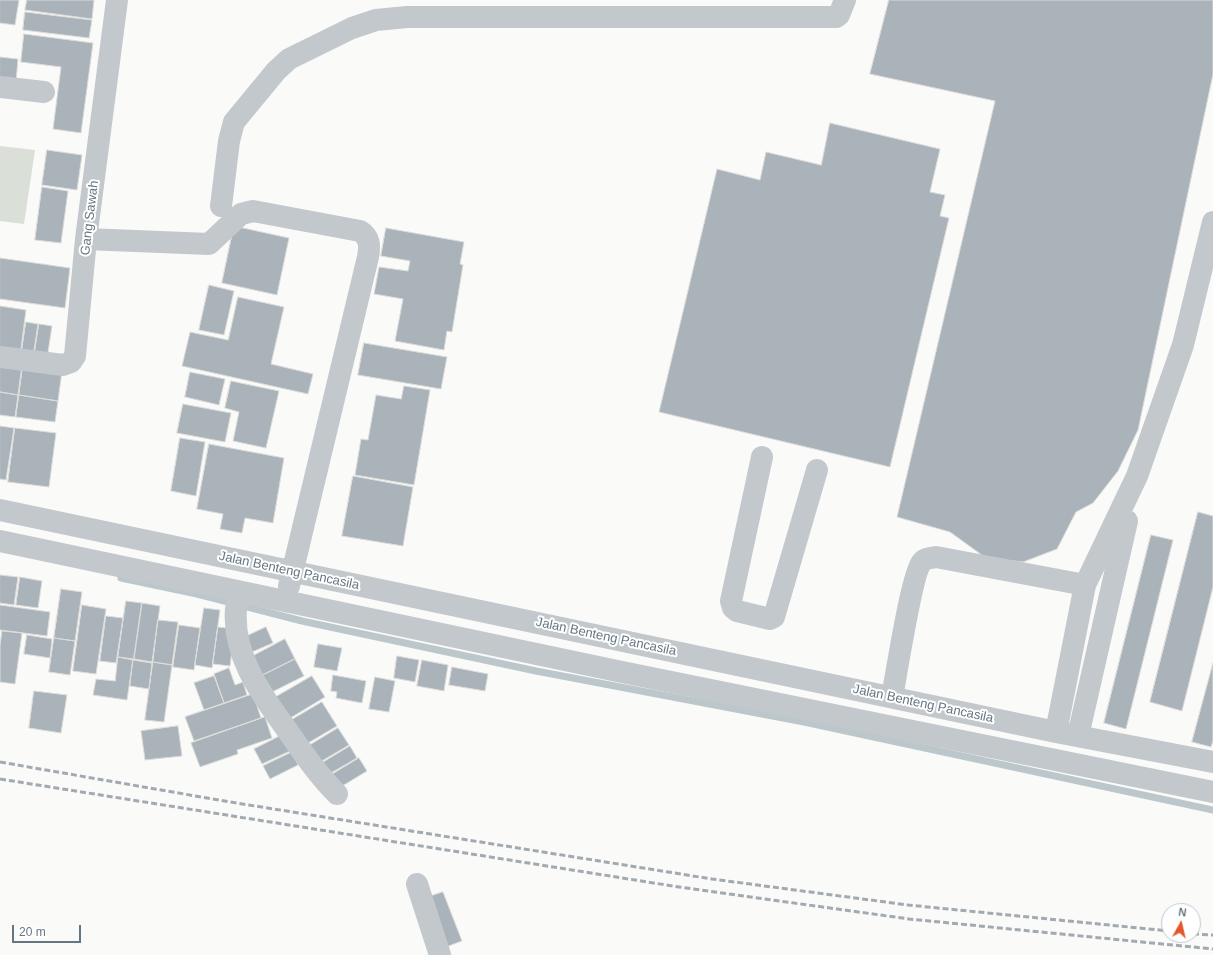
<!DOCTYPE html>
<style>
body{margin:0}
#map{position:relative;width:1213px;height:955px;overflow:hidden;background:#fafaf8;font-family:Helvetica,sans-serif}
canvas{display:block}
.north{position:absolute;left:1161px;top:903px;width:40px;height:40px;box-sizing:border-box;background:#fff;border:1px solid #c1c8cd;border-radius:50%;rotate:8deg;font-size:11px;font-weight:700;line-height:16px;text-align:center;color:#657683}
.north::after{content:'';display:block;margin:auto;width:14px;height:18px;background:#e4572e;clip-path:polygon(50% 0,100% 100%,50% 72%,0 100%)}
.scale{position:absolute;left:12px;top:925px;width:69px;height:18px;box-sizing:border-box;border:2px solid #657683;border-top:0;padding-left:5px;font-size:12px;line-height:14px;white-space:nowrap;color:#657683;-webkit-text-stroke:3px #fff;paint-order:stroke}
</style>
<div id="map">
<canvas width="1213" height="955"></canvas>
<div class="north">N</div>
<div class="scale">20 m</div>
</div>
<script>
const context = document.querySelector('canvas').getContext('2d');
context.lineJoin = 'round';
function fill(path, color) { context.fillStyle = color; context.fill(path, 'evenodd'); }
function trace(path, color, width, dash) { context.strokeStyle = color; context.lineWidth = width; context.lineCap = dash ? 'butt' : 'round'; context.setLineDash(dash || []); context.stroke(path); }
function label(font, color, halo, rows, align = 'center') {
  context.font = font + ' Helvetica,sans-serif'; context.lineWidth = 4; context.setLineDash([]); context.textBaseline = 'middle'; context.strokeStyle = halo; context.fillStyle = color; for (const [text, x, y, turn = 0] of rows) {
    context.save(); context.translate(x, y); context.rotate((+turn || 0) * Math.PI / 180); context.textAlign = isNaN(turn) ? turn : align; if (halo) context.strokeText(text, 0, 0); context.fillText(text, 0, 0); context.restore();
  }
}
const green = new Path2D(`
 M0,146L35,150L24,224L0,221Z`);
const stream = new Path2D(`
 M121,578L197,594L302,621L536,671L804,722L1213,810`);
const building = new Path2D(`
 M0,0H19L15,25L0,23Z
 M27,0H94L92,19L25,10Z
 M889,0H1213V74L1138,430L1118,471L1093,503L1076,512L1057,549L1023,562L986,558L950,532L897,517L995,101L870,74Z
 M25,12L92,20L89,38L23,30Z
 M24,34L93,43L81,133L53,129L61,67L21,62Z
 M0,57L18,59L16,82L0,80Z
 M830,123L940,149L930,192L945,195L940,216L949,218L890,467L659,412L717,169L760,180L766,152L821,165Z
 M47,150L82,155L77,190L42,185Z
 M42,187L68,191L61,243L35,240Z
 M234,226L289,238L277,295L222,283Z
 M386,228L464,242L460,264L463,265L452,332L447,331L444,350L395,341L403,299L374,294L379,267L408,271L410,261L381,256Z
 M0,258L70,268L65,308L0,299Z
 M209,285L234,291L224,335L199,330Z
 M238,297L284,307L271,364L313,374L308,394L182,366L190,332L228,340Z
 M0,306L26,310L20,356L0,353Z
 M26,322L38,324L33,357L21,356Z
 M39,324L52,326L47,359L34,357Z
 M364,343L447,357L441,389L358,375Z
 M0,362L22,365L18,395L0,392Z
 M23,365L62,371L58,401L19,395Z
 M190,372L225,379L219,405L185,397Z
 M231,381L279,391L266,448L233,441L239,412L225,408Z
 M404,386L430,390L414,485L355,475L361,439L368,440L376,395L401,399Z
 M0,392L18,395L15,417L0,415Z
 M19,395L58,401L55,422L16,417Z
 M183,404L231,413L225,442L177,433Z
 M0,426L14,428L6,480L0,479Z
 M15,428L56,433L49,487L8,482Z
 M180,438L205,442L196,496L171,491Z
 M209,444L284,458L273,523L245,518L242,533L220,529L223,514L197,509Z
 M353,476L413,487L403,546L342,536Z
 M1198,512L1213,516V587L1182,711L1150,702Z
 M1151,535L1173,540L1126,729L1104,723Z
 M0,575L18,577L14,605L0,603Z
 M20,577L42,581L38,608L16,605Z
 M61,589L82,592L75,641L54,638Z
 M126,601L142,603L134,659L118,657Z
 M142,603L160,606L152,662L134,659Z
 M0,605L50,612L47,636L0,630Z
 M82,605L106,609L96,674L73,671Z
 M204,608L220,610L212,668L195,665Z
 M106,616L123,618L116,663L100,661Z
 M158,620L178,622L172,665L153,662Z
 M179,625L200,628L194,670L173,667Z
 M218,627L235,629L230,666L213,664Z
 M266,627L273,643L252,652L245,637Z
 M2,631L22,633L15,684L0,682V647Z
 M27,635L52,639L50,658L24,654Z
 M54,638L75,641L70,675L49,672Z
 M285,639L295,659L259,677L249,658Z
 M318,644L342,648L337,671L314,667Z
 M397,656L419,660L415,682L394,678Z
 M118,657L133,660L127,700L93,695L96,679L115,681Z
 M295,659L304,676L268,694L259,677Z
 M133,660L152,663L149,689L130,686Z
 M422,660L448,665L444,691L417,686Z
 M153,662L172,665L164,722L145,720Z
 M1213,663V741L1211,747L1192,742Z
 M452,667L488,674L485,691L449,685Z
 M229,668L235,685L243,682L247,695L224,703L214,674Z
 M333,675L366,681L362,703L336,698L337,692L331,691Z
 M214,676L224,703L204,710L194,683Z
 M312,676L325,697L287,720L274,698Z
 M375,677L395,681L389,712L369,709Z
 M34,691L67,695L61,733L29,728Z
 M253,694L261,718L194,741L185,717Z
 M322,702L337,726L303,746L288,722Z
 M265,717L272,738L237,750L238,754L200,767L191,743Z
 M178,726L182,756L145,760L141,731Z
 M338,728L349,745L315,765L305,748Z
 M282,735L290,751L262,764L254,749Z
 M350,746L357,758L324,777L317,766Z
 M292,752L298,765L270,779L263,766Z
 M359,758L367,771L334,791L326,778Z
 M443,892L462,941L443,948L425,898Z`);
const minor = new Path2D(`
 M0,87L44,92
 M221,206L229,141L234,122L276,71L289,59L352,28L376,20L407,17H836L839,15L845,0
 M86,239L209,244L241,214L253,211L360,231C370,237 370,246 368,257L289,586
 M0,357L63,365L71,362L75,356L86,239L117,0
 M762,457L731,601L733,608L737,611L770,619L774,617L817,470
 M0,510L1056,732L1213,762
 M0,541L622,672L1213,792
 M239,592C239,597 237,603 236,609C232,656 262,695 287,730C303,753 318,775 337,794
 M892,697C896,677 912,572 922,562C925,558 931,558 936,557L1085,585
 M1056,732L1085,585L1137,476L1183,345L1213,222
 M1078,736L1127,521
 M417,884L440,955`);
const rail = new Path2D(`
 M0,762L230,802L712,879L908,905L1169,931
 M0,779L679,887L909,919L1213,949
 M1193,934L1213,935`);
const streetNames = [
 ["Gang Sawah",90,218,-83],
 ["Jalan Benteng Pancasila",289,571,12],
 ["Jalan Benteng Pancasila",606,637,12],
 ["Jalan Benteng Pancasila",923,704,12]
];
fill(green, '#dadfd7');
trace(stream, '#bbc7cb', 7);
fill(building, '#aab3b9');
trace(building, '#dcdcda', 1);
trace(minor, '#c3c8cc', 22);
trace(rail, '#a2aab0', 3, [6, 3]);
label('13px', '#657683', '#fff', streetNames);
</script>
